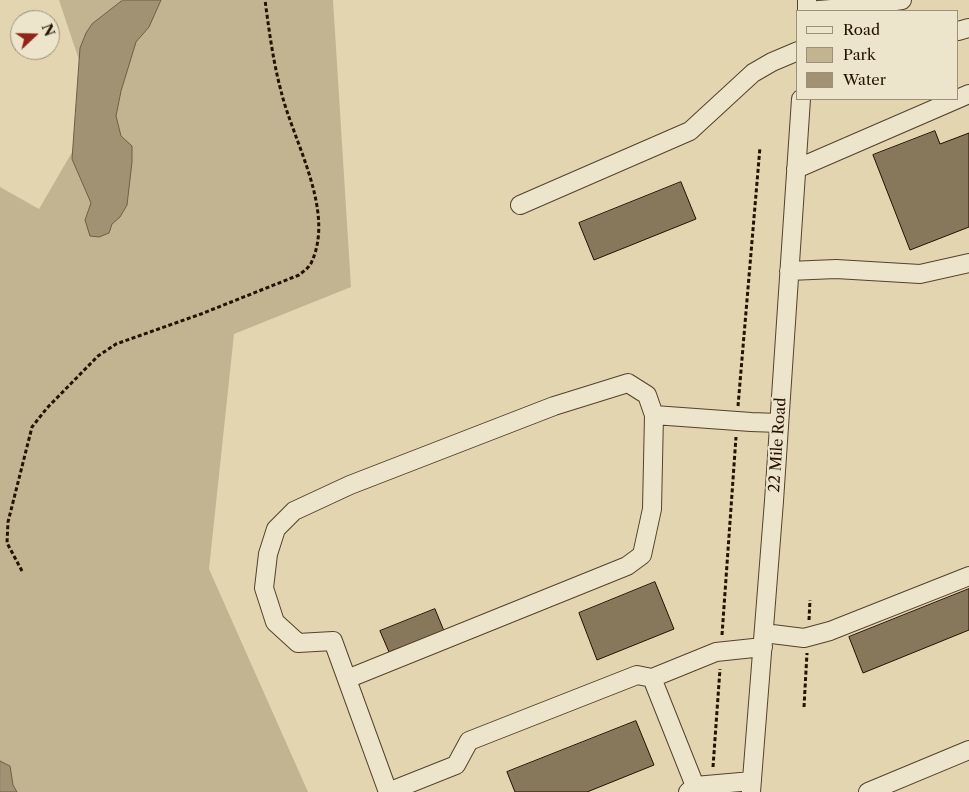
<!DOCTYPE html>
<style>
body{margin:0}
#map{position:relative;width:969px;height:792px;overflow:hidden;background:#e2d5af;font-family:"Libre Caslon Text",serif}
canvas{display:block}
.legend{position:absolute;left:796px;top:10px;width:162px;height:90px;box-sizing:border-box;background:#ece4cb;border:1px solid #9c907a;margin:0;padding:6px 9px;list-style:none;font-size:15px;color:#241100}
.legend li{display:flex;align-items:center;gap:10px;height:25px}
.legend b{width:25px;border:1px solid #9c907a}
.north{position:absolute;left:10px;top:10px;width:50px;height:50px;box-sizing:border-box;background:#ece4cb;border:1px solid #9c907a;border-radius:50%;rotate:69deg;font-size:14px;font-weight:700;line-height:20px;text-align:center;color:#241100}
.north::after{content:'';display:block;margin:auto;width:18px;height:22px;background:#8f2418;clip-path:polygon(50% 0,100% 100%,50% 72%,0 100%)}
</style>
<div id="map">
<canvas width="969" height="792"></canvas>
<ul class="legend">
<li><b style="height:6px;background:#ece4cb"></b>Road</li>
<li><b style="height:14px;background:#c2b491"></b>Park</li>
<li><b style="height:14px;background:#a19274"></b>Water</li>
</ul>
<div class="north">N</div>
</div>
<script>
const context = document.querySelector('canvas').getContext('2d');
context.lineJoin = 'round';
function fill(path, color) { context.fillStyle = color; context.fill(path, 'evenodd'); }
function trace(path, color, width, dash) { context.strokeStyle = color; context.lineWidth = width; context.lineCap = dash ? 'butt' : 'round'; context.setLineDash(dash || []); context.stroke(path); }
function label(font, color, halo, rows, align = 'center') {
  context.font = font + ' "Libre Caslon Text",serif'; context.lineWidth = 4.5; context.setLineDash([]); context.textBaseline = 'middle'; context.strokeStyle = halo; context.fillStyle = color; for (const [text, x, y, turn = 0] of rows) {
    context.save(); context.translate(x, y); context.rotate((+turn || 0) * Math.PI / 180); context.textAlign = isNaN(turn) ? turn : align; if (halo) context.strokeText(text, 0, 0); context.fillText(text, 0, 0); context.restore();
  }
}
const green = new Path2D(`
 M59,0H333L351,287L234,334L209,569L308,792H0V187L39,209L96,111Z`);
const water = new Path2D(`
 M123,0H161L149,27L136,42L121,91L116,116L121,136L132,146V162L127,205L120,217L112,224L109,233L99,237L90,236L85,220L91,203L72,159L80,48L86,33L92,24Z
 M0,761L10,766L13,785L17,792H0Z`);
const building = new Path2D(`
 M935,131L940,144L969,133V227L910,250L873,155Z
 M681,182L696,219L594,260L579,223Z
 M655,582L674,629L597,660L579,613Z
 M969,589V630L863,673L849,637Z
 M435,609L444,631L389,652L380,631Z
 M636,721L654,765L587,792H515L507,772Z`);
const path = new Path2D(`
 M738,406L760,147
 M22,571L7,543L8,522L32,427L47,408L98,356L116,344L201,314L299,275C304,271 310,267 312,261C335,210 293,141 281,91C273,61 269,30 265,0
 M809,620L810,600
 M722,635L736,437
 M804,707L807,653
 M713,767L720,669`);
const minor = new Path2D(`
 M807,0V11L855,7L902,0
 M958,31L969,28
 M796,169L969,94
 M520,205L690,131L753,73L772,62L798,51
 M789,271L836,269L920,274L969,263
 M654,415L751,422L779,423
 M764,633L804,638L830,631L969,576
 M347,679L627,566L642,555L652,509L654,415L647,395L628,383L554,406L350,485L294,511L276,529L268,554L264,588L275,622L298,643L333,641L388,792L456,765L469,741L637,675L652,678
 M695,786L652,678L716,652L763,647
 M688,792L695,786L752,781
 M751,792L774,501L801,99
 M868,792L969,750`);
const streetNames = [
 ["22 Mile Road",778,445,-86]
];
fill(green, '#c2b491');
fill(water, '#a19274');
trace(water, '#6f5e46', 1);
fill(building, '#87775b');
trace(building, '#241100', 1);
trace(minor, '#54422c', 20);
trace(path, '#241100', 3, [4, 2.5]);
trace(minor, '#ece4cb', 18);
label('15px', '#241100', '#ece4cb', streetNames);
</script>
